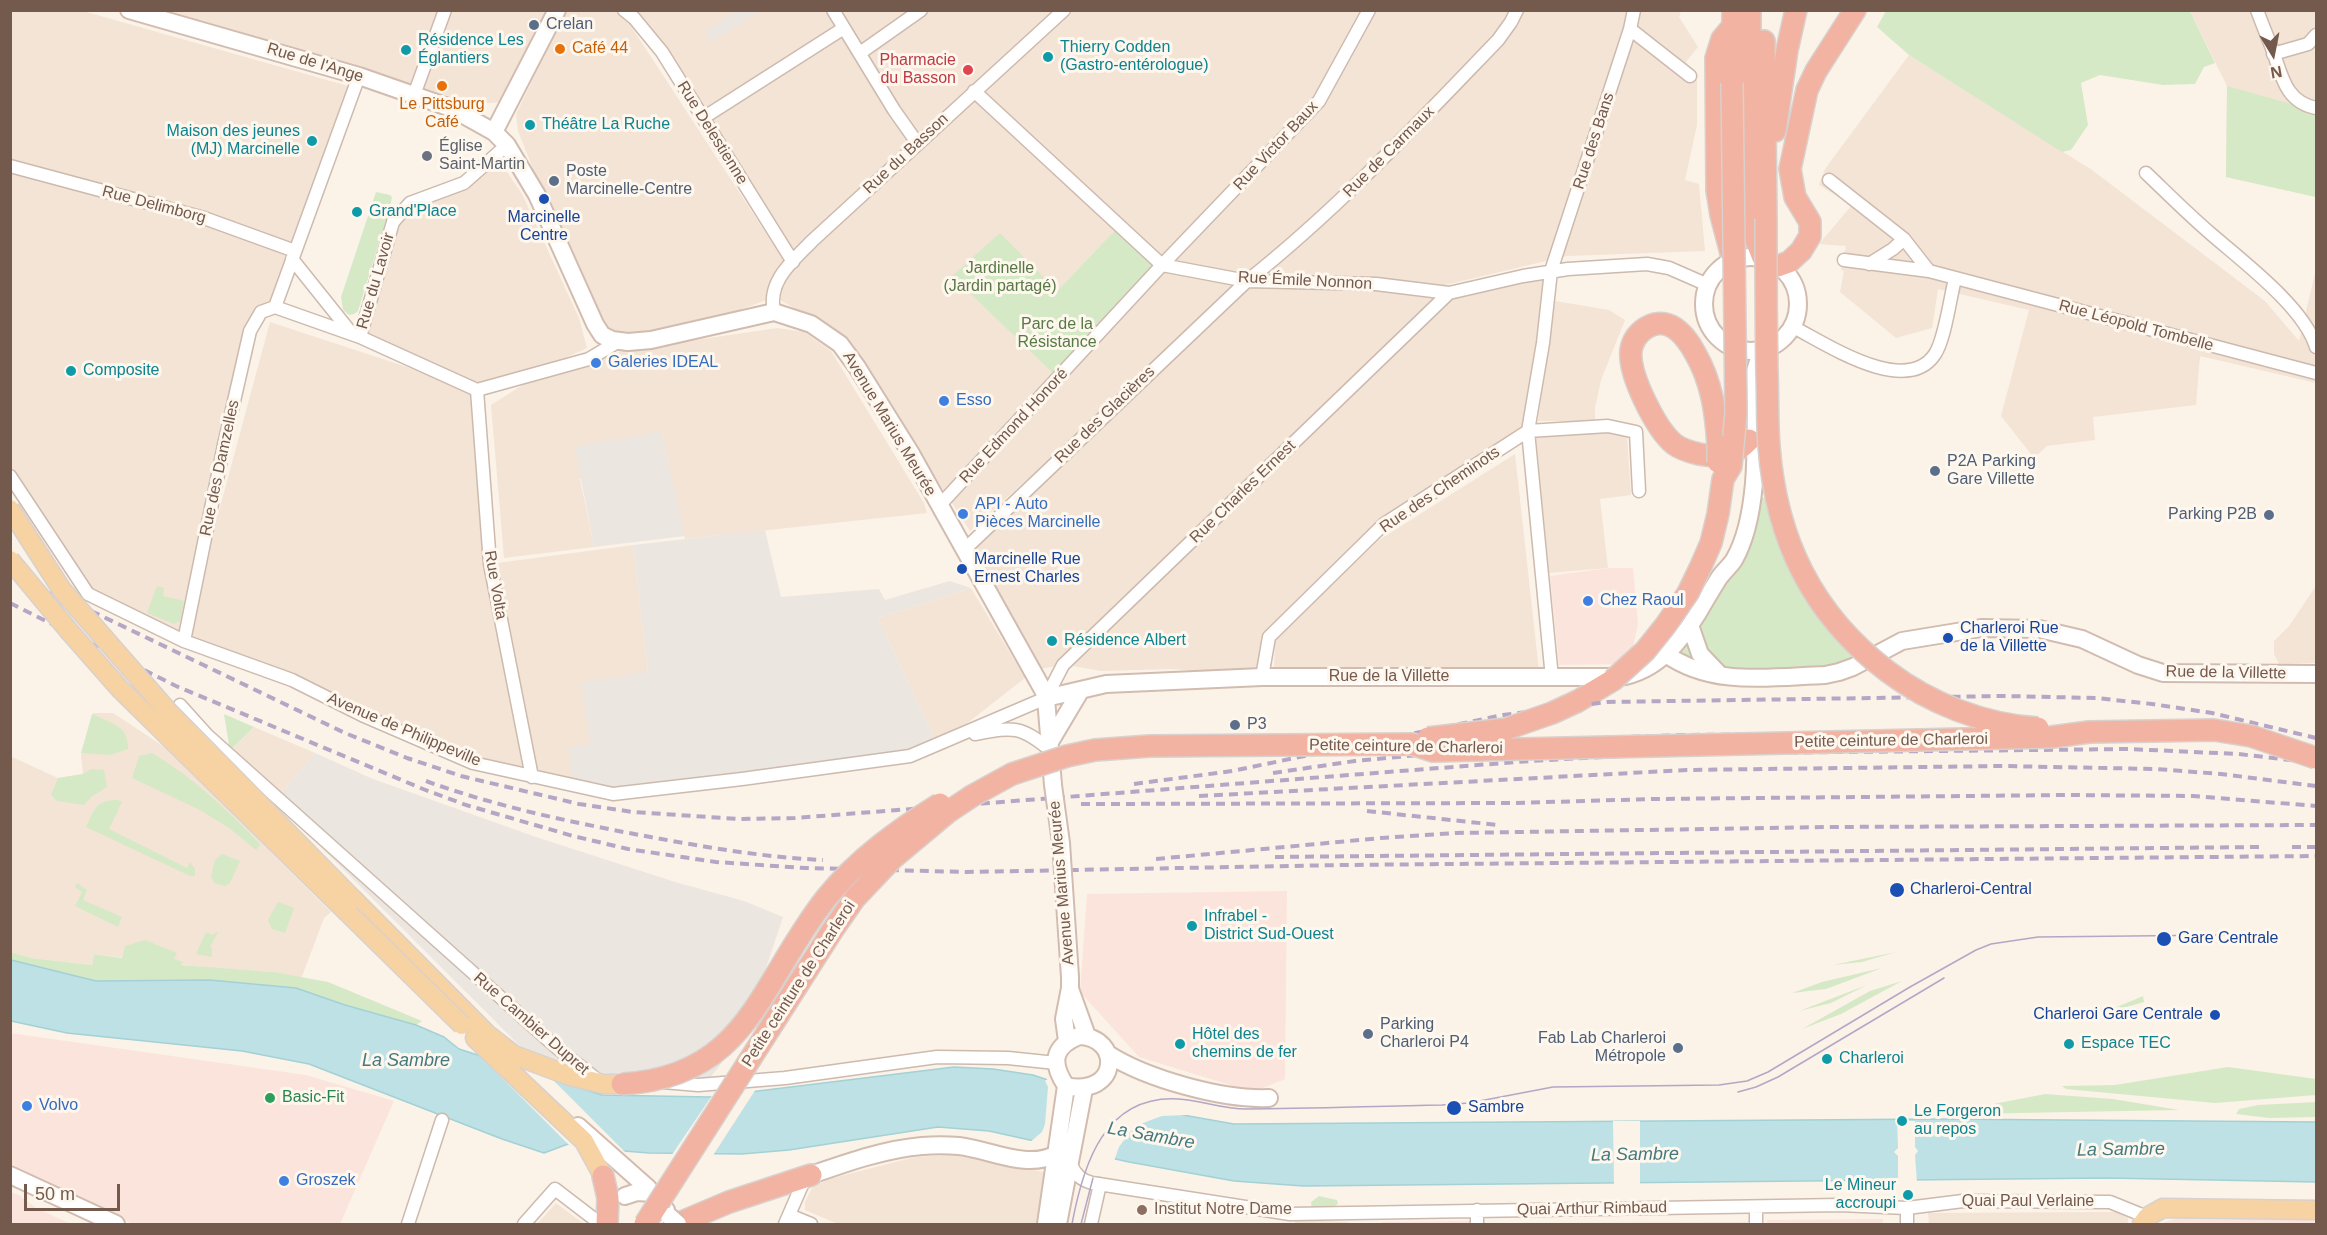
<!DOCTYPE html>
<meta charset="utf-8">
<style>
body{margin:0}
#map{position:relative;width:2327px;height:1235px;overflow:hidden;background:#fbf3e8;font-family:Helvetica,sans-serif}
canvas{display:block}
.frame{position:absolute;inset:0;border:12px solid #74594d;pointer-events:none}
.north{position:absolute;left:2243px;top:24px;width:60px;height:60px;-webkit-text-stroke:4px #fef7ee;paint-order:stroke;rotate:170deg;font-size:16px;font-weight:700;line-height:24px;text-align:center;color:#74594d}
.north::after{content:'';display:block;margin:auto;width:21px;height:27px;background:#74594d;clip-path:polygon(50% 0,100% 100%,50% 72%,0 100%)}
.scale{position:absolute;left:24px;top:1184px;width:96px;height:27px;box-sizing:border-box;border:3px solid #74594d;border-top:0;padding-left:8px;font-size:18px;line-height:21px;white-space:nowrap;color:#74594d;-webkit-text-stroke:4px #fef7ee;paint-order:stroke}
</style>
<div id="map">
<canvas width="2327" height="1235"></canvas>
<div class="frame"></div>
<div class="north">N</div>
<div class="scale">50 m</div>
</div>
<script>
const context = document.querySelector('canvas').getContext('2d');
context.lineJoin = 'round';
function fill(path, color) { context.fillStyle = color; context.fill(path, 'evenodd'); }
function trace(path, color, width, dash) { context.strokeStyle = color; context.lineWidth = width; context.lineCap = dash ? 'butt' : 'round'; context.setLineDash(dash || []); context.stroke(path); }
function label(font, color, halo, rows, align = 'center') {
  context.font = font + ' Helvetica,sans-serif'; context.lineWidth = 6; context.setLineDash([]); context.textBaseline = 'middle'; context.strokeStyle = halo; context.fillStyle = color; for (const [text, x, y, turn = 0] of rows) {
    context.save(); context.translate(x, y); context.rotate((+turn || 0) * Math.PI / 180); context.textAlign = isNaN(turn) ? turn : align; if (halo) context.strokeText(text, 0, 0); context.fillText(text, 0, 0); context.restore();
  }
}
const residential = new Path2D(`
 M10,11H83L348,86L292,245L11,161Z
 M129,11H445L414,95Z
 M451,11H551L505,102L475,104L424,88Z
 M566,11H617L627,20L784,261L781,279L793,262L703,118L844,29L833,11H1681L1679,17L1698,47L1686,62L1697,79V125L1685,180L1699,184L1705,251L1567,256L1445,285L1384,284L1449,293L1551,271L1528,431L1384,524L1269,637L1262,677L1173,669L1101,671L1073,666L1403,339L1063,665L1039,669L975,546L1229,297L970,531L916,447L836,333L775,297L720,317L629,338L610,334L533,169L518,131L516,114ZM1119,226L1058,377L952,276L1057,291Z
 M634,11H825L837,29L704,115Z
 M2190,11H2316V197L2226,177L2227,86Z
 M1909,55L2092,170L2265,301L2299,341L2316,269V383L2200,356L2196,405L2093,417L2095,440L2047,446L2034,458L2001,416L2029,310L1938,289L1932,328L1896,338L1840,292L1844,271L1841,270L1846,246L1819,244L1852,205L1819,185L1825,169Z
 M495,154L522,194L579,318L587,348L546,367L477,385L360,337L393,222L410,203L441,192Z
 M10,166L295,251L275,307L256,319L189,622L270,322L477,390L490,564L633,545L648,672L590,744L574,786L532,777L184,641L88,594L11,476Z
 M1555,301L1609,310L1625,320L1601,380L1595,408V421H1538Z
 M777,328L804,332L831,351L924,503L927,513L685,539L661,431L580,479L594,547L504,558L491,405L529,381L622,351Z
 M1616,431L1627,436L1631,495L1600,499L1608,568L1549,573L1536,436Z
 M1515,454L1539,671L1274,670L1275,639L1379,540Z
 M2316,586V663L2279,664L2274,654V641L2289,626Z
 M971,588L1025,678L947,739L937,744L878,618Z
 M93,713H113L166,748L331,912L324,918L301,979L274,972L211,968L94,954L92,965L31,958L11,952L10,756L58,778L83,774L81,755Z
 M254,727L315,753L275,801L225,757Z
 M950,1155L994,1161L1047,1173L1037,1224H838L805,1210V1202L812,1188L829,1179L915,1157Z
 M556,1203L584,1224H537Z
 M2117,1212L2128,1218V1224H1929L1928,1213Z
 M1295,1220L1348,1222V1224H1295Z
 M1747,1222L1750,1224H1484V1223Z`);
const commercial = new Path2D(`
 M1608,568H1633L1638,624L1629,664L1559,665L1550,576Z
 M1287,891L1285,1079L1253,1092L1139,1057L1080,992L1087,894Z
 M10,1033L306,1075L394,1101L340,1224H133L11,1164Z
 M11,1192L19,1195L36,1208L71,1224H11Z
 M2316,1214V1224H2160L2184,1216Z
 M1883,1219V1224H1767V1220Z
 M1470,1221V1224H1379L1383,1222Z`);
const industrial = new Path2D(`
 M736,11H760L712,42L705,31Z
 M661,431L685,536L594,547L575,447Z
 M765,530L781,597L879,589L885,600L950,581L971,588L878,618L937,744L910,756L613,794L574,786L568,748L590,744L581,682L648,672L633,545Z
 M315,753L373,779L536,837L675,882L744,901L783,917L754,1004L737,1043L710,1078L663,1085L623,1076L575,1068L524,1050L275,801Z`);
const green = new Path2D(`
 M1886,11H2190L2215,63L2204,67L2195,84L2163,85L2100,75L2081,83L2088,125L2071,150L2062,152L1909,55L1877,27Z
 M2227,86L2316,111V197L2226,177Z
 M376,192L390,195L392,197L390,207L358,311L354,314L349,315L343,310L341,297Z
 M1119,226L1162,265L1058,378L952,276L1000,233L1057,291Z
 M1759,495L1767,500C1781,560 1810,615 1855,658L1826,670L1730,671L1686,658L1675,652L1723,589L1742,555Z
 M157,586L164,588L163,596L184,601L180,621L174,624L147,613Z
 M92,714C110,723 129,725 128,749L111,755L81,753Z
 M224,714L254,727L230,751Z
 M152,753C193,777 227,810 260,844L256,850L229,828L200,810L132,778L139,756Z
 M91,769L104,770L107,787L91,797L84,805L57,801L51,795L58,778L83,774Z
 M117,800L122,802L109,829L187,868L190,862L195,869V876H190L86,827C94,810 96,800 117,800Z
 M222,854L240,861L230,883L225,886L214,883L211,876L215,860Z
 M77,883L87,890L83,900L122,917L118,927L75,906L82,892L75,887Z
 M278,902L294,908L285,933L272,929L268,920Z
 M206,932L213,935L216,932H218L210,947L212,948V957L196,954Z
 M145,940L177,953L174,959L183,962L181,965L274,972L328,982L422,1021L416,1025L347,1006L296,988L210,980L96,981L11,960V952L31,958L92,965L94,954L122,958L125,946Z
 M1896,952L1862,962L1833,965Z
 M1882,968L1826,989L1792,993L1822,982Z
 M1902,981L1841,1014L1802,1029L1870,991Z
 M1867,985L1831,1003L1799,1011Z
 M2143,996L2144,1002L2098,1015Z
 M2228,1067L2316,1079V1095L2215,1103L2066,1089L2062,1086L2115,1085Z
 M2045,1094L2113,1099L2179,1110L1968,1114V1109Z
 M2316,1102V1117L2269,1118L2236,1114L2239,1109L2258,1105Z
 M1319,1196L1337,1200L1338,1204L1330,1209H1312L1311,1202Z`);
const water = new Path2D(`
 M11,960L96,981L210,980L296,988L345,1005L416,1025L444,1037L459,1049L602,1095L709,1097L954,1067L993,1069L1033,1075L1066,1086L1139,1101L1183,1115L1234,1124L1940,1119L2316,1122V1182L2107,1178L1303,1186L1234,1181L1129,1162L989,1131L938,1127L789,1150L742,1154L649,1153L586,1148L568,1144L544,1153L502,1139L309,1064L242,1051L67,1033L11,1021Z`);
const pier = new Path2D(`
 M476,1052L547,1074L627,1154L573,1149Z
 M1050,1077L1140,1098L1187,1113L1186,1115L1162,1116L1143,1123L1130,1132L1119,1147L1114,1161L1029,1143L1042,1132L1045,1124L1048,1087L1045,1081Z
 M756,1089L712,1157L671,1156L713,1094Z
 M1613,1121H1640V1186H1614Z
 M1897,1121H1915V1147L1918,1151L1915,1155L1917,1183H1895L1898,1178V1156L1894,1152L1898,1148Z`);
const street = new Path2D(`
 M624,10L634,18L662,52L793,262
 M833,10L894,110L918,144
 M2257,10C2262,24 2268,38 2273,51C2282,77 2286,102 2316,108
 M1630,29L1690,76
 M860,53L921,10
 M2273,54L2308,44L2316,35
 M974,91L1162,265
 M414,95L445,10
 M703,118L844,28
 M10,166L204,218L295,251
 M2146,173C2167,193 2188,214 2210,233C2242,261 2304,307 2316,347
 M1829,180L1904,239L1929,271
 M292,259L352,334
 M1844,260L1929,271L2316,373
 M1869,264L1893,249L1904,239
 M1162,265L1247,281L1376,284L1449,293L1523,276L1568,269L1647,264L1669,268L1708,285
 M275,307L360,337L477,390L589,359L619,341
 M275,307L359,76
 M774,312C767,281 792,262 812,241L1064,10
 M1793,327C1825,343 1906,398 1935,354C1945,339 1950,298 1955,279
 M360,337L393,222L410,203L464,183L507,145
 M477,390L490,564L532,777
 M10,476L88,594L184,641L292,680L362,715L473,763L613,794L742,779L910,756L1046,698L1063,665L1449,293
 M939,506L1162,265L1319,101L1369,10
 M964,550L1247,281C1338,209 1417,124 1498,40L1511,22L1517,10
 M184,641L224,445L250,331L261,312L275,307
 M1262,677L1269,637L1384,524L1528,431L1608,426L1636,432L1639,491
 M1552,678L1528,431L1543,343L1551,271L1630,29L1634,10
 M180,705L207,735L556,1047L595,1078
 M975,734C1013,727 1020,725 1050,750
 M663,1082L698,1085L785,1078L937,1057L1008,1058L1056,1063
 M1071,1165C1076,1175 1081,1180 1092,1183L1290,1214L1840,1205L1907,1208L1963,1201L2110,1202L2147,1217
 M1756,1207V1224
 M1477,1210V1224
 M789,1215L811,1224
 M408,1224L442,1120
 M524,1224L555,1189L598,1222V1224
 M785,1224L802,1185L808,1178
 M1091,1224L1100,1184
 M1907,1224V1208`);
const secondary = new Path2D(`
 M129,10L359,76L451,108L494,132L507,145L537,195L595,324L602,335L612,340L628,342L651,340L774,312L811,324L840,344L857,367L910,452L1043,690L1046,698L1053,785
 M494,132L557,10
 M1704 304a47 47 0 1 1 94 0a47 47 0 1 1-94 0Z
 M1690,625L1700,654L1720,675
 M1666,654C1712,687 1771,677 1825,675L1839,672L1853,667L1902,641L1981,628L2039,629L2082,639L2138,665L2163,673L2316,674
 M1046,698L1106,684L1262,677H1620C1657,671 1680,642 1698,613C1705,601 1712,589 1719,578C1724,571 1730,566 1734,560C1762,511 1755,427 1755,371L1759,358L1765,350
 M1050,742L1081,690
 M1070,989L1087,1036
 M1079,1036C1122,1037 1120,1097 1066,1086C1051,1063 1052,1047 1079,1036Z
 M1067,1041L1064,1019L1070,988V977
 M1108,1054C1147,1079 1223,1100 1269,1098
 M578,1126L648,1188L666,1210
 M10,1175L116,1224
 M811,1175C846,1163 885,1149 922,1146C934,1145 947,1145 959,1146C992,1150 1026,1170 1057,1154
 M625,1196L637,1192L652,1193
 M1046,1224L1066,1086
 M1058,1224L1084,1089`);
const primary = new Path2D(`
 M353,899L487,1034L514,1055L570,1076L604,1084H622
 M475,1038L584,1141L603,1176
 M2142,1224L2147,1217L2163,1208L2316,1210`);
const highway = new Path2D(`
 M1750,10V212L1752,230L1763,258
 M1764,41L1766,219
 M1732,83L1733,10
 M1775,131L1787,50L1796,10
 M1731,253L1721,215L1717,190L1716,58L1722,39L1733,26
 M1778,266L1789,262L1801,251L1810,236V222L1795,197L1790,169L1807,90L1816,71L1855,10
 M1718,445C1716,413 1712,382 1695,353C1690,343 1681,331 1671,326C1653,317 1634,333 1631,350C1628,374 1656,429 1674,444C1682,450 1690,452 1699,454C1720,458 1734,456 1749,440
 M1578,701L1613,680
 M603,1176L608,1198L607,1224
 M677,1224L729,1202L811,1175`);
const tram = new Path2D(`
 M1738,1092L1756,1087L1778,1077L1944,978
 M1072,1224C1083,1165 1104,1095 1178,1099C1201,1100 1222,1109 1246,1109C1311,1109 1376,1106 1442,1105L1469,1103L1553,1087L1719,1085L1747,1081L1768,1072L1910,987L1976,950L1991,944L2038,937L2224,935
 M1081,1224L1093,1178`);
const rail = new Path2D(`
 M10,572L345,733L407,758L461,776L579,804L633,812L739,819L795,818L1530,761L1657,754L2129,749L2238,754L2316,763
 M10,603L176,686L423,789L466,805L573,836L628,849L716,862L805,868L966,872L1342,865L2316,856
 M1273,773L1355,761L1598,738L1681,735L2155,731L2209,735L2316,752
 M426,781C492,805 561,820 629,833C693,845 758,857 823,860
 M1134,784L1232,771L1503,715L1607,702L2004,696L2096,698L2152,704L2212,713L2316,738
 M1199,796L1687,770L2002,766L2156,769L2221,774L2316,786
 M1081,804L1513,803L1654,799L2068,795L2193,796L2316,806
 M1367,811L1498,825
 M2292,847H2316
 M1275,857L2259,847
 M1156,859L1381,838L1456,833L1829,827L2316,825`);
const secondaryBridge = new Path2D(`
 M1053,785L1061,843L1070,977
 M669,1216L678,1224`);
const primaryBridge = new Path2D(`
 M10,509L62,590L167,710L353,899
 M10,560L69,631L120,689L462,1025`);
const highwayBridge = new Path2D(`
 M1766,219C1766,271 1766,322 1767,374C1768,398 1767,422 1769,446C1776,539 1812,614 1887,671C1929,703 1984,725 2038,728
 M1718,462V445
 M1613,680L1645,651L1665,626L1688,593L1701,566L1711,543L1718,514L1723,479L1731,466L1736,413L1732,83
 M1428,738L1506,729L1552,713L1578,701
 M622,1084C749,1077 760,981 827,897C858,859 898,830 940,804
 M645,1224L832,931L855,898L893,858L948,812L972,796L1012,774L1067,756L1095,750L1150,746L1412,744L1433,751L2007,738L2052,737L2089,732L2214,730L2251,736L2316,758`);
const markers = [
 [534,25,6,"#5c6f8a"],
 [560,49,6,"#e8710a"],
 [406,50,6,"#0f9aa8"],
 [1048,57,6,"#0f9aa8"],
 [968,70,6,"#e0444e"],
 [442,86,6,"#e8710a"],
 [530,125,6,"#0f9aa8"],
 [312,141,6,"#0f9aa8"],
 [427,156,6,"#6b7280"],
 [554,181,6,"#5c6f8a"],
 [544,199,6,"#1a4fb4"],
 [357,212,6,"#0f9aa8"],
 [596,363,6,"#3f7fe0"],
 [71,371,6,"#0f9aa8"],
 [944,401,6,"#3f7fe0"],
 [1935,471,6,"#5c6f8a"],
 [963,514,6,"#3f7fe0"],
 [2269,515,6,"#5c6f8a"],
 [962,569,6,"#1a4fb4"],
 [1588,601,6,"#3f7fe0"],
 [1948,638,6,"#1a4fb4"],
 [1052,641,6,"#0f9aa8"],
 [1235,725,6,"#5c6f8a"],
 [1897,890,8,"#1a4fb4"],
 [1192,926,6,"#0f9aa8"],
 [2164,939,8,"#1a4fb4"],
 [2215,1015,6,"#1a4fb4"],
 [1368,1034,6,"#5c6f8a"],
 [1180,1044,6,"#0f9aa8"],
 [2069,1044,6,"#0f9aa8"],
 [1678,1048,6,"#5c6f8a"],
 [1827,1059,6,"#0f9aa8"],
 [270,1098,6,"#2e9e5b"],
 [27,1106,6,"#3f7fe0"],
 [1454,1108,8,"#1a4fb4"],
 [1902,1121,6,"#0f9aa8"],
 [284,1181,6,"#3f7fe0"],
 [1908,1195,6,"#0f9aa8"],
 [1142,1210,6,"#8d6e63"]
];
const serviceNames = [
 ["Crelan",546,25],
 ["Poste",566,172],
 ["Marcinelle-Centre",566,190],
 ["P2A Parking",1947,462],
 ["Gare Villette",1947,480],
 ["Parking P2B",2257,515,"right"],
 ["P3",1247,725],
 ["Parking",1380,1025],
 ["Charleroi P4",1380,1043],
 ["Fab Lab Charleroi",1666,1039,"right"],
 ["Métropole",1666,1057,"right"]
];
const cultureNames = [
 ["Résidence Les",418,41],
 ["Églantiers",418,59],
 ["Thierry Codden",1060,48],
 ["(Gastro-entérologue)",1060,66],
 ["Théâtre La Ruche",542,125],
 ["Maison des jeunes",300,132,"right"],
 ["(MJ) Marcinelle",300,150,"right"],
 ["Grand'Place",369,212],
 ["Composite",83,371],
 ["Résidence Albert",1064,641],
 ["Infrabel -",1204,917],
 ["District Sud-Ouest",1204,935],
 ["Hôtel des",1192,1035],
 ["chemins de fer",1192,1053],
 ["Espace TEC",2081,1044],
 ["Charleroi",1839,1059],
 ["Le Forgeron",1914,1112],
 ["au repos",1914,1130],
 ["Le Mineur",1896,1186,"right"],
 ["accroupi",1896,1204,"right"]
];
const foodNames = [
 ["Café 44",572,49],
 ["Le Pittsburg",442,105,"center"],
 ["Café",442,123,"center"]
];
const healthNames = [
 ["Pharmacie",956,61],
 ["du Basson",956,79]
];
const streetNames = [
 ["Rue de l'Ange",315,63,17],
 ["Rue Delestienne",712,133,58],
 ["Rue des Bans",1594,141,-72],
 ["Rue Victor Baux",1276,146,-47],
 ["Rue de Carmaux",1389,152,-45],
 ["Rue du Basson",906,154,-43],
 ["Rue Delimborg",154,205,15],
 ["Rue du Lavoir",376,281,-74],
 ["Rue Émile Nonnon",1305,281,3],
 ["Rue Léopold Tombelle",2136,326,15],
 ["Rue des Glacières",1105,415,-44],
 ["Avenue Marius Meurée",889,424,59],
 ["Rue Edmond Honoré",1014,426,-47],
 ["Rue des Damzelles",220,468,-78],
 ["Rue des Cheminots",1440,490,-34],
 ["Rue Charles Ernest",1243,492,-44],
 ["Rue Volta",495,585,80],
 ["Rue de la Villette",2226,673,1],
 ["Rue de la Villette",1389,677],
 ["Avenue de Philippeville",404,730,23],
 ["Petite ceinture de Charleroi",1891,741,-1],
 ["Petite ceinture de Charleroi",1406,747,1],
 ["Avenue Marius Meurée",1062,883,-95],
 ["Petite ceinture de Charleroi",799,984,-57],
 ["Rue Cambier Dupret",531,1024,41],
 ["Quai Paul Verlaine",2028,1202],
 ["Quai Arthur Rimbaud",1592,1209,-1]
];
const worshipNames = [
 ["Église",439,147],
 ["Saint-Martin",439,165]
];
const transitNames = [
 ["Marcinelle",544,218,"center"],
 ["Centre",544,236,"center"],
 ["Marcinelle Rue",974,560],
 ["Ernest Charles",974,578],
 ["Charleroi Rue",1960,629],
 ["de la Villette",1960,647],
 ["Charleroi-Central",1910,890],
 ["Gare Centrale",2178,939],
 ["Charleroi Gare Centrale",2203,1015,"right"],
 ["Sambre",1468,1108]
];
const parkNames = [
 ["Jardinelle",1000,269],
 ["(Jardin partagé)",1000,287],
 ["Parc de la",1057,325],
 ["Résistance",1057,343]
];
const shopNames = [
 ["Galeries IDEAL",608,363],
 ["Esso",956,401],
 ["API - Auto",975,505],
 ["Pièces Marcinelle",975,523],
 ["Chez Raoul",1600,601],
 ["Volvo",39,1106],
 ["Groszek",296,1181]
];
const leisureNames = [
 ["Basic-Fit",282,1098]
];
const educationNames = [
 ["Institut Notre Dame",1154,1210]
];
const waterNames = [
 ["La Sambre",406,1061],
 ["La Sambre",1151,1136,10],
 ["La Sambre",2121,1150,-1],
 ["La Sambre",1635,1155,-1]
];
fill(residential, '#f3e4d6');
fill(commercial, '#fbe4dc');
fill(industrial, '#ece6e1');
fill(green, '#d6e9c6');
fill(water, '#bde1e4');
trace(water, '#a3d1d6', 1.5);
fill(pier, '#fbf3e8');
trace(street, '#cdbaae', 15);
trace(secondary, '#d2bcaf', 20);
trace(primary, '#d8d1cd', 21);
trace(highway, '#d8d1cd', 24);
trace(street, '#fff', 12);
trace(secondary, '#fff', 16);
trace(primary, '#f7d3a4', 18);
trace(highway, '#f2b3a2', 21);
trace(tram, '#b5a6c5', 1.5);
trace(rail, '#b5a6c5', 4, [9, 6]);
trace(secondaryBridge, '#d2bcaf', 20, []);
trace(primaryBridge, '#d8d1cd', 21, []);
trace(highwayBridge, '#d8d1cd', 24, []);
trace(secondaryBridge, '#fff', 16);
trace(primaryBridge, '#f7d3a4', 18);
trace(highwayBridge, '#f2b3a2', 21);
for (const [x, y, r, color] of markers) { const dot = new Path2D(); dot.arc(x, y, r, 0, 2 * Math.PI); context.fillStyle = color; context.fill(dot); trace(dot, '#fef7ee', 2); }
label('16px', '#4e5e75', '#fef7ee', serviceNames, 'left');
label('16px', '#0d838f', '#fef7ee', cultureNames, 'left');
label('16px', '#c56008', '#fef7ee', foodNames, 'left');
label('16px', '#be3a42', '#fef7ee', healthNames, 'right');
label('16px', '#74594d', '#fef7ee', streetNames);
label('16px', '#5b616d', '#fef7ee', worshipNames, 'left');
label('16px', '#164399', '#fef7ee', transitNames, 'left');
label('16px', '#577945', '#fef7ee', parkNames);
label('16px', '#366cbe', '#fef7ee', shopNames, 'left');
label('16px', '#27864d', '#fef7ee', leisureNames, 'left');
label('16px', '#785e54', '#fef7ee', educationNames, 'left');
label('italic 18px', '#44797f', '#fef7ee', waterNames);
</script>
